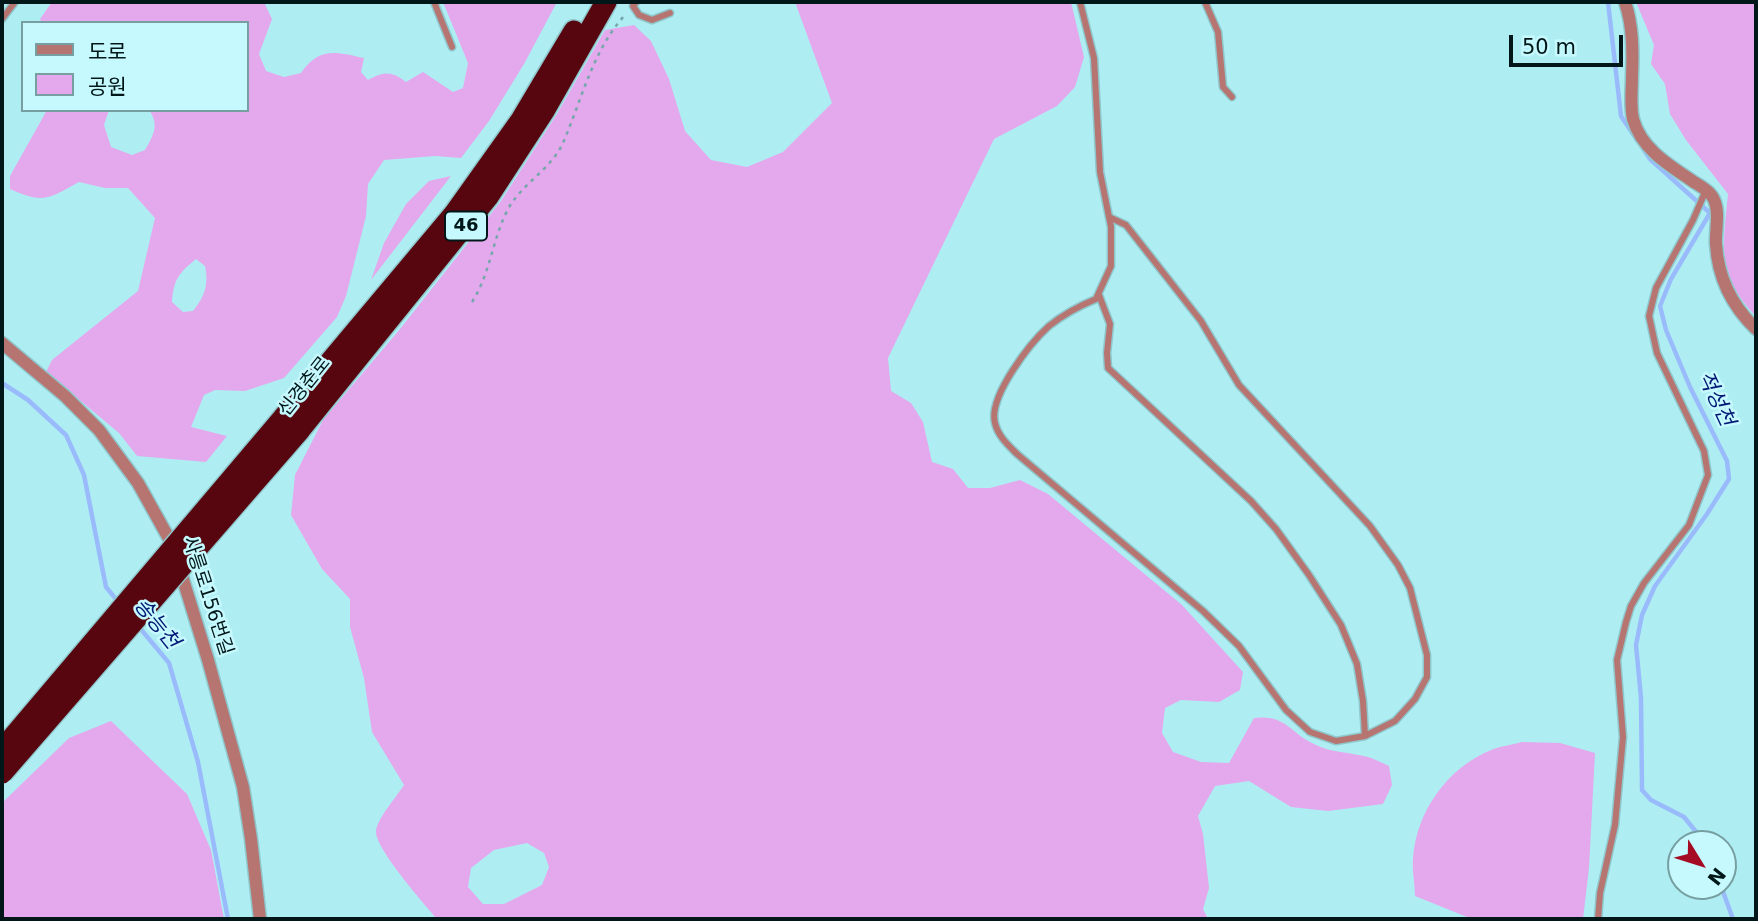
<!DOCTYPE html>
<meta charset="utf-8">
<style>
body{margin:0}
#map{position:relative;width:1758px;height:921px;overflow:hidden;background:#aeeef3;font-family:"DejaVu Sans","Noto Sans KR",sans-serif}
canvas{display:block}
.frame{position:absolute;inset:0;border:4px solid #001719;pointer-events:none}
.legend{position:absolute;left:21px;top:21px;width:228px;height:91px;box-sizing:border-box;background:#c6f9fd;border:2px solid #779fa2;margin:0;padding:9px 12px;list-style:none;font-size:21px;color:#001719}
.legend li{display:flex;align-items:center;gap:14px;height:35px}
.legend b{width:35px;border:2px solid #779fa2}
.north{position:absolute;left:1667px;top:830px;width:70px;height:70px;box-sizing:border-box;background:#c6f9fd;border:2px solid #779fa2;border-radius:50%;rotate:128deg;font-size:19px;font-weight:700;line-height:28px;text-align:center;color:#001719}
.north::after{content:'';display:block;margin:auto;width:24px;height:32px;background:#a50c23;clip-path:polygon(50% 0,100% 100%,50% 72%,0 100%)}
.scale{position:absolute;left:1509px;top:35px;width:114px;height:32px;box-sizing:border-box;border:4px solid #001719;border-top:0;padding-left:9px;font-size:21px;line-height:24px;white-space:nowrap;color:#001719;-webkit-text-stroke:5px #c6f9fd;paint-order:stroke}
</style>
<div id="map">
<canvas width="1758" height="921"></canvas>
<div class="frame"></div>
<ul class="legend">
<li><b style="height:9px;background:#b77572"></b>도로</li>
<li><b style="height:19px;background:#e4a8ec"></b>공원</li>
</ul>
<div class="north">N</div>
<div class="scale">50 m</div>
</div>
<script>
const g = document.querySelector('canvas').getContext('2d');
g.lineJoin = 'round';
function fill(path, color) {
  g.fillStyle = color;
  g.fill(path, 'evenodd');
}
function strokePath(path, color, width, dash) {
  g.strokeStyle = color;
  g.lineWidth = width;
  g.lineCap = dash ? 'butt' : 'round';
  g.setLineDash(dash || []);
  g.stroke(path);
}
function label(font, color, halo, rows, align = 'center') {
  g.font = font + ' "DejaVu Sans","Noto Sans KR",sans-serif';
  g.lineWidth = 5;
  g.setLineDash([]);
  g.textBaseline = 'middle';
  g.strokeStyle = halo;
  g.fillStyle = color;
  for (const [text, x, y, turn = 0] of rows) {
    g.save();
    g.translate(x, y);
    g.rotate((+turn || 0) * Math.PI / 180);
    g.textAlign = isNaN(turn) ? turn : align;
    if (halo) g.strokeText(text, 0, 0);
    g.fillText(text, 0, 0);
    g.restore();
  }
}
fill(new Path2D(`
 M52 2H264L272 19 259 54 266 71 284 77 301 73C319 46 337 52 364 58L361 72 368 80C384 71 392 71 406 82L423 72 453 92 463 88 468 63 443 2H557L524 64 489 121 461 158 435 156 384 160 368 184 366 216 346 296 337 317 284 378 245 391 215 390 204 395 191 427 227 436 206 462 137 456 119 433 46 372 52 360 138 291 155 218 128 188H105L79 182C48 199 44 204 10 189V176L47 110H109L104 125 111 147 132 155 145 150C153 136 160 125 149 110H247V23H42L40 19ZM196 259 205 266C209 284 205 296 193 311L183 312 172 302C174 279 178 274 196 259Z
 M795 2H1071L1084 57 1075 87 1057 106 994 139 888 358 891 391 911 403 923 422 932 462 953 469 968 488H990L1020 480 1048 494 1182 605 1243 672 1240 690 1219 702 1181 700 1165 708 1162 733 1173 752 1201 762 1229 763 1254 718C1286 714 1290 733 1314 744 1331 753 1350 752 1368 757 1375 759 1382 763 1389 766L1392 785 1383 804 1328 811 1291 807 1249 781 1215 786 1198 816 1203 834 1209 888 1203 909 1208 919H437C425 905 374 847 376 831 377 819 397 796 404 785L372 732 364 678 350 627V599L322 569 291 515 295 475 323 420 400 329 501 201 557 114 605 30 634 25 651 41 669 79 685 131 711 160 747 167 783 152 832 103ZM527 843 544 853 549 867 542 885 504 904H483L468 887 471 868 494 850Z
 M1636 2H1756V316C1716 275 1723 247 1728 194L1686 140 1670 114 1665 84 1651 64 1654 45Z
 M451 176 371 280 384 243 406 204 429 181Z
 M111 721 187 794 211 850 224 919H2V803L69 738Z
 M1522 742 1560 743 1595 753 1589 868 1583 919H1472L1415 896C1415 884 1412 871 1413 859 1416 812 1447 768 1491 750 1500 746 1512 745 1522 742Z`), '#e4a8ec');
strokePath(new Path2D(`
 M1608 2 1621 116 1635 137
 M1644 150 1650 159 1710 213 1671 279 1660 306 1666 330 1690 387 1727 461 1729 479 1707 514 1655 586 1642 615 1636 645 1641 698 1642 790 1651 800 1684 817 1706 844
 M2 383 28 400 66 435 84 475 106 587 120 604
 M139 627 169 663 198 762 228 919
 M1721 886 1733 919`), '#99bbfc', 4.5);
const lane = new Path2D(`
 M434 2 452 47
 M636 2 633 6 639 15 652 20 670 13
 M1080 2 1094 58 1100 172 1111 227V266L1096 299C1079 306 1064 314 1049 326 1030 343 988 397 995 423 998 436 1008 445 1017 454L1203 611 1239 646 1286 710 1310 732 1336 741 1365 736 1395 721 1415 699 1427 677V655L1410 588 1398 565 1370 526 1239 385 1201 321 1126 225 1109 217
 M1205 2 1218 32 1223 87 1232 97
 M2 19 15 2
 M1099 295 1110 324 1107 353 1108 368 1251 501 1276 529 1309 575 1341 625 1357 664 1363 701 1365 736
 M1598 919 1600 893 1615 825 1623 737 1617 660 1626 622 1631 606 1644 583 1689 525 1708 475 1704 451 1657 353 1649 316 1656 288 1693 220 1706 190`);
const street = new Path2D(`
 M1625 2C1633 26 1633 51 1632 76 1632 90 1630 105 1633 119 1641 148 1667 164 1691 180 1698 185 1707 189 1712 196 1721 209 1715 230 1716 244 1718 278 1732 306 1756 329
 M2 343 65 396 99 430 138 483 172 544 208 660 243 787 251 839 260 919`);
const highway = new Path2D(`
 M283 418 454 214 521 120 574 31
 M299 431 488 197 544 111 606 2`);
strokePath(lane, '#8fc7cc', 9);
strokePath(street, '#8fc7cc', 15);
strokePath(highway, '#8fc7cc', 24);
strokePath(new Path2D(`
 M472 302C490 274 492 242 506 213 519 185 550 171 563 143 582 99 593 49 626 14`), '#75a7ab', 2.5, [3.5, 5]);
strokePath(lane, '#b77572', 6);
strokePath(street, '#b77572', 12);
strokePath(highway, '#57060f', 21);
const highwayBridge = new Path2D(`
 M2 750 283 418
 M2 773 299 431`);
strokePath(highwayBridge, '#8fc7cc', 24, []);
strokePath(highwayBridge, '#57060f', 21);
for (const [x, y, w] of [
 [466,226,42]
]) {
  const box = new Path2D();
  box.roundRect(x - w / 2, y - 14.5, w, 29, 5);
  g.fillStyle = '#c6f9fd';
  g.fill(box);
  strokePath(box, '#001719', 2);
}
label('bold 18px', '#001719', null, [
 ["46",466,226]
]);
label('19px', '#001719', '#c6f9fd', [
 ["신경춘로",305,387,-51],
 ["사릉로156번길",207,596,72]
]);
label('italic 21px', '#001974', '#c6f9fd', [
 ["적성천",1715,399,65],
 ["송능천",156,624,51]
]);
</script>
